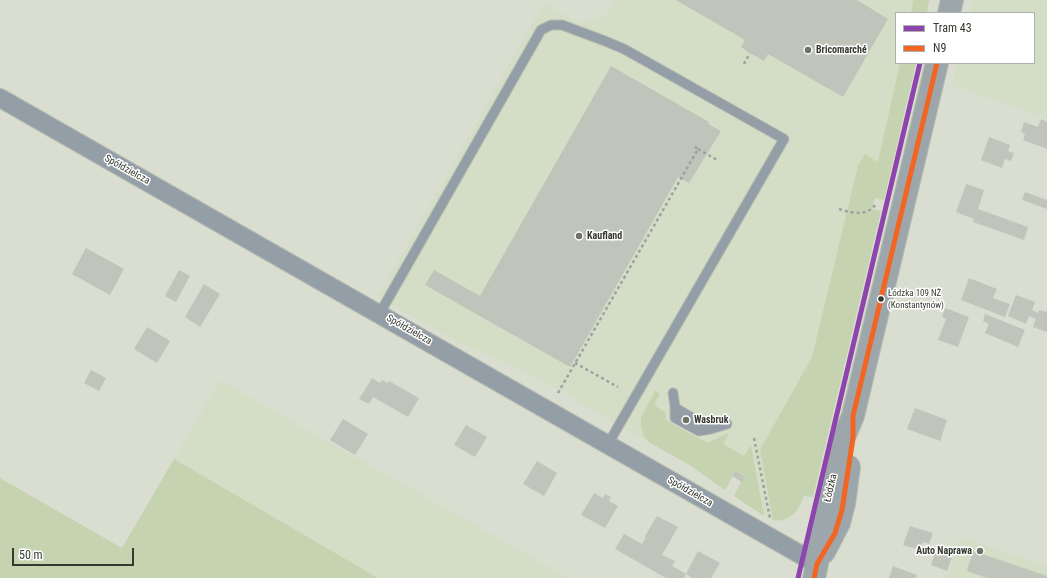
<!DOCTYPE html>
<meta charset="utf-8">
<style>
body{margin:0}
#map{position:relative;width:1047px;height:578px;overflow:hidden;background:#d9ded1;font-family:"Roboto Condensed",sans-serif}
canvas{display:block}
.legend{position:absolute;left:895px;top:12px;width:140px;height:52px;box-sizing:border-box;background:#fff;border:1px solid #aeb0ac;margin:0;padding:5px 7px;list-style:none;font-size:12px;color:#35392f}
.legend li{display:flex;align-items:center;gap:8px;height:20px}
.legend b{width:20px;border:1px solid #aeb0ac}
.scale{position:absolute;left:12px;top:548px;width:122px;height:18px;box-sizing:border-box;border:2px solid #35392f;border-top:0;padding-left:5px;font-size:12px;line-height:14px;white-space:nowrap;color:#35392f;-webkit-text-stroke:3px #fff;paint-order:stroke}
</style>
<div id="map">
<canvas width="1047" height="578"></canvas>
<ul class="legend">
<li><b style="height:5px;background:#8e44ad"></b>Tram 43</li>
<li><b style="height:5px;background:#f26522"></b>N9</li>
</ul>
<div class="scale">50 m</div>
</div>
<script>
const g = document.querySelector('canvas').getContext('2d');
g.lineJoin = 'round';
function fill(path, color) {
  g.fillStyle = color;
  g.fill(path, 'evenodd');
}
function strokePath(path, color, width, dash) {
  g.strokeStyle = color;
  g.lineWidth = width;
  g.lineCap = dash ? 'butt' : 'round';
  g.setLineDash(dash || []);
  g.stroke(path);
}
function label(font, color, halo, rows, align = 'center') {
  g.font = font + ' "Roboto Condensed",sans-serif';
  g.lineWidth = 3;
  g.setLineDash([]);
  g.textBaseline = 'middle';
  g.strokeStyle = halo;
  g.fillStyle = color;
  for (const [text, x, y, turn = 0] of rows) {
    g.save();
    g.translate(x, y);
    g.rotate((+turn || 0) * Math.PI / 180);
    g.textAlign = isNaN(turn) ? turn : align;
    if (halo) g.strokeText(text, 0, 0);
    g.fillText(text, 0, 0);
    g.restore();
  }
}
fill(new Path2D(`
 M614 0H913L911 13H896V63H900L806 496 803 497 797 510 791 517 784 520 775 521 764 516 734 496 744 477 736 471 725 490 691 466 531 374 457 342 378 297 544 3 578 23 605 16Z
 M973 0H1047V118L952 85 957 63H1034V13H970Z
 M220 380 568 578H378L174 459Z
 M960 537 1047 566V578H947Z`), '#d4ddc6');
fill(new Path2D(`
 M913 0H929L927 13H911Z
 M900 63H916L884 200 875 198 872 209 881 211 813 497 804 496C801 501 800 507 796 511 791 518 781 522 773 520L760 450 812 357 858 166 865 154 878 162Z
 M924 63H928L895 200 892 202Z
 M889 213 892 216 823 500 820 499Z
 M655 391 660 394 654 405 665 412 666 420 707 443 729 433 723 444 744 456 751 445 764 516 734 496 744 476 735 472 725 490 691 466 649 442 644 436 641 427V418Z
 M174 459 378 578H0V478L122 548Z`), '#c6d3b0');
fill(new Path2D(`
 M676 0H857L888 19 843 97 768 54 764 61 750 53 741 47 745 40Z
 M611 66 709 122 708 124 721 131 689 183 678 177 570 367 425 285 434 270 480 296Z
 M1041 119 1047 122V149L1023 140 1025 134 1021 132 1024 122 1038 127Z
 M989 137 1010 145 1008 151 1014 153 1011 161 1005 159 1002 168 981 160Z
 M966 184 984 190 978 209 1028 227 1024 240 973 222 974 219 956 212Z
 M1025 192 1047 200V209L1022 200Z
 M86 248 124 269 110 295 72 274Z
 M179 270 190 276 176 302 165 296Z
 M969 278 997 289 993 298 1010 304 1005 317 961 300Z
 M204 284 220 294 200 327 185 317Z
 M1016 295 1035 302 1032 310 1038 313 1039 310 1046 312 1047 309V332L1033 327 1036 319 1029 316 1026 324 1008 316Z
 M945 308 969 317 958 347 938 340 946 319 942 317Z
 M985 314 1025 330 1018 347 985 333 989 324 983 321Z
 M147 327 170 341 157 363 134 349Z
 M91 370 106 378 99 391 84 383Z
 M372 378 380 383 382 380 388 383 389 381 419 398 408 417 373 397 369 404 359 399Z
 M915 408 947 420 940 441 907 429Z
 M343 419 368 434 355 455 330 440Z
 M466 425 487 437 475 457 454 445Z
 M537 461 557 473 544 496 523 484Z
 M735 471 744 476 742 482 732 476Z
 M594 493 603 498 605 494 611 497 609 501 618 506 605 528 581 515Z
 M657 516 678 527 662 555 675 561 672 566 686 574 684 578H666L615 549 624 534 642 544 646 537 645 536Z
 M910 526 933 533 929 544 923 542 920 550 903 545Z
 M698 551 720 563 711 578H692L686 574Z
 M936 551 952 557 947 571 931 565Z
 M973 551 1047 576V578H987L967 571Z
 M893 566 917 575 916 578H889Z`), '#c0c4ba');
const lane = new Path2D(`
 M380 313 541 30 551 25H562L605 41 624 49 784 139 608 444
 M673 393 675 407 677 409 708 427 711 429 727 424
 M675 407V418L699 431 711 429`);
const street = new Path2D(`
 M0 98 817 564`);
const secondary = new Path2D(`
 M949 13 952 0
 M824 552 839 523 844 504 849 467
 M814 578 817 564 821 532 829 495 844 437 853 416 937 63`);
strokePath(lane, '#b7bcb1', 11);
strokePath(street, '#b7bcb1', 20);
strokePath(secondary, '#b7bcb1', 24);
strokePath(new Path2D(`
 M744 64 750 53
 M698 149 717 160
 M839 209C852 213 867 217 876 204
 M575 363 618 387
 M558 393 698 149 695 147
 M754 438 770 518`), '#9ca2a3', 2.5, [3, 3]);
strokePath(lane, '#949ea7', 9);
strokePath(street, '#949ea7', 18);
strokePath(secondary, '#9da7ab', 22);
strokePath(new Path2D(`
 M814 578 817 564 835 533 842 510 853 438V416L937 63`), '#f26522', 5);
strokePath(new Path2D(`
 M798 578 920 63`), '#8e44ad', 5);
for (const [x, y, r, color] of [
 [808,50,4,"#6e7368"],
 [579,236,4,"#6e7368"],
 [881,299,3.5,"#35392f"],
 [686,420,4,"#6e7368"],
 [980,551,4,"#6e7368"]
]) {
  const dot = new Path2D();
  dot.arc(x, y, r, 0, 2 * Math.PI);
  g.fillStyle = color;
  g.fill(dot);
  strokePath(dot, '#fff', 1.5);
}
label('9px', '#35392f', '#fff', [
 ["Łódzka 109 NŻ",888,294],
 ["(Konstantynów)",888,306]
], 'left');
label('bold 10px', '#35392f', '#fff', [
 ["Bricomarché",816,50],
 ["Kaufland",587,236],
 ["Wasbruk",694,420],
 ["Auto Naprawa",972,551,"right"]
], 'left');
label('10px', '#35392f', '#fff', [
 ["Spółdzielcza",127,170,29],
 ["Spółdzielcza",409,330,30],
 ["Łódzka",831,488,-77],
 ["Spółdzielcza",690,492,30]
]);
</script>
